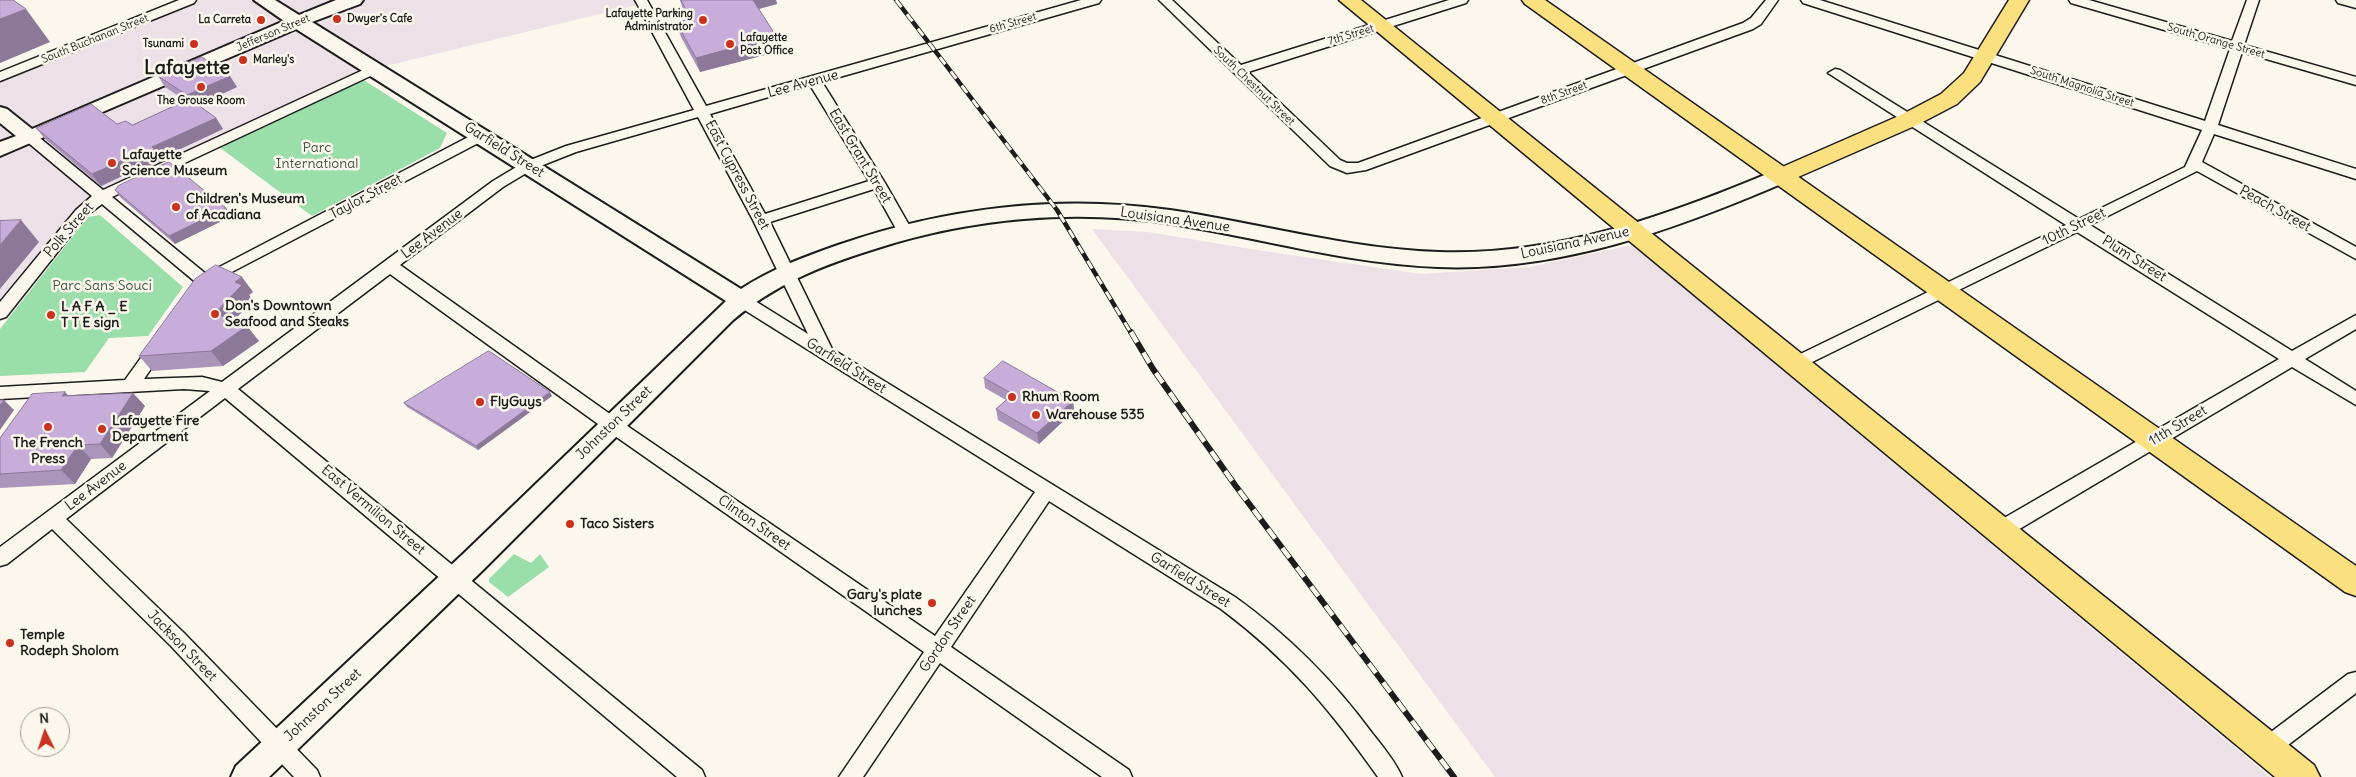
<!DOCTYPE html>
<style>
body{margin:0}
#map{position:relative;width:2356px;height:777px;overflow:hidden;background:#fbf7ec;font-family:Delius,sans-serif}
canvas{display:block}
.north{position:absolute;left:20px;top:707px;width:50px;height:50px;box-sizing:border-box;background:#fbf7ec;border:1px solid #a29f99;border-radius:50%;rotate:356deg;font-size:14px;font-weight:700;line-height:20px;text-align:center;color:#1c1c1c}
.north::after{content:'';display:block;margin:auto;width:18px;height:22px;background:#c8321e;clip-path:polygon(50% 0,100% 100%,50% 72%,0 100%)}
</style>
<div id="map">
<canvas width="2356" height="777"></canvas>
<div class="north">N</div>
</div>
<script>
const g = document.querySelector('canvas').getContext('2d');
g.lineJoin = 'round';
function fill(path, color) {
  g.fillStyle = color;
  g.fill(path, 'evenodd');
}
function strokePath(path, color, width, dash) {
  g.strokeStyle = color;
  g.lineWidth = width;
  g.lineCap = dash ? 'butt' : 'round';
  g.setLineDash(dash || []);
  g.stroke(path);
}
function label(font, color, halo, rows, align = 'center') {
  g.font = font + ' Delius,sans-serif';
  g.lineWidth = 5;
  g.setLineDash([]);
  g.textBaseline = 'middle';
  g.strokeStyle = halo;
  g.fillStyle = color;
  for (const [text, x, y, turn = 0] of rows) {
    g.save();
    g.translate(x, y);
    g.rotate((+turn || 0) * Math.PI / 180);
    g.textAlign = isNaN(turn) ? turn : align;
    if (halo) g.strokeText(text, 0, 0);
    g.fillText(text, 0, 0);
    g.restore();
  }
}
fill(new Path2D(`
 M200 0H639L641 4 357 73 89 199 0 308V81Z
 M1092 229 1148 232 1257 250 1421 274 1530 267 1632 245 2270 777H1495Z`), '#ece1e7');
fill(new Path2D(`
 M362 79 447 133 440 148 312 216 219 147Z
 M100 215 183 287 148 336 109 338 85 372 0 376V329L88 217Z
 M514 554 531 563 540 554 549 567 508 597 489 582V579Z`), '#9adeaa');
const street = new Path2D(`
 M179 0H196L194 3 0 81V72Z
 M635 0H647L706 106 1081 0H1101L1099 3 822 82 885 183 913 232 910 236H900L874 189 770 222 832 349 1235 597C1289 636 1333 680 1372 733 1383 747 1395 761 1402 777H1378C1329 708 1289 660 1221 609L1049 501 951 647 1129 770 1132 777H1102L940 663 863 777H839L924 652 605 429 390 274 238 389 702 770 705 777H677L225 398 66 519 184 633 317 770 320 777H294L170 645 52 529 7 564 0 566V547L210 391 184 389 0 399V387L125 380 153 341 159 339 165 341 167 345 144 379 202 377 222 382 493 181 523 163 566 146 694 110ZM810 85 869 181 765 214 710 114ZM698 117 753 220 808 334 747 296H735L733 300 735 304 1035 492 935 636 617 419 400 265 503 187 533 169 576 152Z
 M1159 0H1172L1241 65 1449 0H1468L1466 3 1248 72 1340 160 1347 163H1358L1743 23 1751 18 1766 0H1778L1761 24 1753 29 1366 170 1347 173 1330 166Z
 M1801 0H1820L2205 121 2230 49 2071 3 2069 0H2089L2232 41 2247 0H2259L2244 45 2356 77V85L2242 52 2218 125 2356 169V179L2214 134 2202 162 2356 247V259L2197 171 2090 225 2292 351 2356 315V329L2305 359 2356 391V405L2292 367 2006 537 1999 539 1992 537 1989 531 1992 525 2279 359 2077 232 1800 368 1794 370 1788 368 1785 364 1788 360 2066 225 1828 73 1835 69 1840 70 2079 219 2185 167 2202 130 1803 3Z
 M2336 0H2356V8L2338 3Z
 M374 65 381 69 379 72 112 197 206 274 476 133H486L488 136 486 139 205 286 199 285 102 204 86 216 6 317 0 319V302L76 210 92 196 25 140 23 137 25 134H35L103 190Z
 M2356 672V693L2275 755 2267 758 2259 755 2256 748 2259 741 2348 674Z`);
const secondary = new Path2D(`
 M254 0H275L299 15 336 0H363L360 4 312 22 741 289C771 269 804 257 838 245 944 208 1058 194 1170 210 1259 223 1347 249 1439 252 1555 256 1667 216 1774 171L1781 169 1788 171 1792 176 1788 181C1679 228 1560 272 1438 267 1348 264 1261 238 1172 224 1074 209 973 218 878 248 823 265 776 283 732 321L483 570 269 777H231L236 766 463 554 726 301 296 29 0 156V142L16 136 0 123V107L7 109 32 129 284 21Z`);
const primary = new Path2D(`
 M2009 0H2029L1980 82 1957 104 1917 125 1789 181 1781 183 1773 181 1769 176 1773 171 1901 115 1941 94 1964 73Z`);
const highway = new Path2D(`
 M1339 0H1361L2314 765 2320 777H2275Z
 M1522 0H1545L2356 566V596L2345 592 1525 4Z`);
strokePath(street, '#1c1c1c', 3);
strokePath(secondary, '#1c1c1c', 4);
strokePath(primary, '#1c1c1c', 3);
strokePath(highway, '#1c1c1c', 3);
fill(street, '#fbf7ec');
fill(secondary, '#fbf7ec');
fill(primary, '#fbe080');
fill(highway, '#fbe080');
const railFar1 = new Path2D(`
 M896 0 1057 210 1131 333`);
const rail = new Path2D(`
 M1131 332 1153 369 1235 485 1454 777`);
strokePath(railFar1, '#1c1c1c', 4.5);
strokePath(rail, '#1c1c1c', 6);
strokePath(railFar1, '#fbf7ec', 3, [9]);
strokePath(rail, '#fbf7ec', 4.5, [12]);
fill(new Path2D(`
 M680 0H776L777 4 759 9 776 36 780 51 700 72 681 37 676 22 688 19 684 13Z
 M158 76 237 87 198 105 216 118 223 129 161 158 163 160 138 172 137 169 101 186 45 139 36 128 117 124 132 125 186 101 165 87Z
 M115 190 232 216 175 244 121 198Z
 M253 292 249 295 253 301 234 320 259 341 223 366 152 371 139 356Z
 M984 378 1073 401 1074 411 1039 444 998 420 996 409 1006 400 985 388Z
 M65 392 68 396 145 406 112 458 91 459 75 484 0 488V438Z
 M552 396 478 450 407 407 404 403Z`), '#ac95bb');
fill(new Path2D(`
 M751 0H776L777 4 754 10Z
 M26 9 50 42 0 63V19Z
 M776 36 780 51 700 72 696 58Z
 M230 76 237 87 194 107 187 95Z
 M216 118 223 129 161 158 163 160 138 172 137 169 101 186 92 174Z
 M226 208 232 216 175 244 169 236Z
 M21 220 39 242 0 289V245Z
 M242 277 253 292 249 295 253 301 226 328 215 313 235 282Z
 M247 326 259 341 223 366 211 351Z
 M65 392 78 406 62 396Z
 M550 392 552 396 478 450 476 446Z
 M133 393 145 406 112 458 100 444Z
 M4 400 14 410 0 430V405Z
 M1073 401 1074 411 1039 444 1037 433Z
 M78 445 91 459 75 484 61 470Z`), '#8c7999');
const building = new Path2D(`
 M0 0H13L26 9 0 19Z
 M681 0H753L776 36 696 58 676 22 691 19Z
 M202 57 230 76 187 95 158 76Z
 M190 99 216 118 152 147 155 149 130 160 132 156 92 174 36 128 91 104 117 124 126 121 132 125Z
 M169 162 226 208 169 236 115 190 118 186Z
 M21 220 0 245V221Z
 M216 265 242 277 235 282 242 285 215 313 247 326 211 351 139 356 195 279Z
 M489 351 550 392 476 446 404 403Z
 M1003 361 1073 401 1037 433 996 409 1013 394 984 378Z
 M65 392 62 396 133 393 100 444 78 445 61 470 0 474V438L32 394Z
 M0 400H4L0 405Z`);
fill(building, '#c8adda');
strokePath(building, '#8c7999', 1);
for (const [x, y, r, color] of [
 [337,19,5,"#c8321e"],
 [261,20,5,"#c8321e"],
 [703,20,5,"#c8321e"],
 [194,44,5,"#c8321e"],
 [730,44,5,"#c8321e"],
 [243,60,5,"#c8321e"],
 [201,87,5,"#c8321e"],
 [112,163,5,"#c8321e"],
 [176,207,5,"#c8321e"],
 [215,314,5,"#c8321e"],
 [51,315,5,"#c8321e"],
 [1012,397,5,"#c8321e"],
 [480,402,5,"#c8321e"],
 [1036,415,5,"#c8321e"],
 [48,427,5,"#c8321e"],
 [102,429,5,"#c8321e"],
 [570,524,5,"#c8321e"],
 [932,603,5,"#c8321e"],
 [10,643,5,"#c8321e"]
]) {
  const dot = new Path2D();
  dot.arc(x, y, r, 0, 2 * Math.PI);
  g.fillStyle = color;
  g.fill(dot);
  strokePath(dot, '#fbf7ec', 2);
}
label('bold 11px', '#1c1c1c', '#fbf7ec', [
 ["Lafayette Parking",693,14],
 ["Administrator",693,27],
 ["Dwyer's Cafe",347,19,"left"],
 ["La Carreta",251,20],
 ["Lafayette",740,38,"left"],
 ["Post Office",740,51,"left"],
 ["Tsunami",184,44],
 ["Marley's",253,60,"left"],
 ["The Grouse Room",201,101,"center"]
], 'right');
label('11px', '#1c1c1c', '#fbf7ec', [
 ["6th Street",1013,23,-16],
 ["Jefferson Street",273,33,-23],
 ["7th Street",1351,35,-17],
 ["South Buchanan Street",95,39,-22],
 ["South Orange Street",2216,41,16],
 ["South Chestnut Street",1254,86,44],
 ["South Magnolia Street",2082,87,18],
 ["8th Street",1564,93,-20]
]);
label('14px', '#1c1c1c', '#fbf7ec', [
 ["Lee Avenue",803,84,-15],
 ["Garfield Street",504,150,32],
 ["East Grant Street",860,156,59],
 ["East Cypress Street",737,175,62],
 ["Taylor Street",366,197,-28],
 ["Peach Street",2275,209,29],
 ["Louisiana Avenue",1175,220,8],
 ["10th Street",2074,227,-26],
 ["Polk Street",69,230,-49],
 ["Lee Avenue",432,234,-37],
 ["Louisiana Avenue",1575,243,-12],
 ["Plum Street",2134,259,32],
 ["Garfield Street",846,366,32],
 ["Johnston Street",614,423,-44],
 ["11th Street",2178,426,-31],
 ["Lee Avenue",96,486,-37],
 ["East Vermilion Street",373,510,40],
 ["Clinton Street",754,523,35],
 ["Garfield Street",1190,580,32],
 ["Gordon Street",948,634,-56],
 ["Jackson Street",182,646,46],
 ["Johnston Street",323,705,-43]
]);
label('14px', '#425647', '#fbf7ec', [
 ["Parc",317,148],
 ["International",317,164],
 ["Parc Sans Souci",102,286]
]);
label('bold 14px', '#1c1c1c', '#fbf7ec', [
 ["Lafayette",122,155],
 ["Science Museum",122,171],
 ["Children's Museum",186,199],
 ["of Acadiana",186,215],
 ["Don's Downtown",225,306],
 ["Seafood and Steaks",225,322],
 ["L A F A _ E",61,307],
 ["T T E sign",61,323],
 ["Rhum Room",1022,397],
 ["FlyGuys",490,402],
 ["Warehouse 535",1046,415],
 ["Lafayette Fire",112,421],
 ["Department",112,437],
 ["The French",48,443,"center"],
 ["Press",48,459,"center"],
 ["Taco Sisters",580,524],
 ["Gary's plate",922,595,"right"],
 ["lunches",922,611,"right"],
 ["Temple",20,635],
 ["Rodeph Sholom",20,651]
], 'left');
label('bold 20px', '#1c1c1c', '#fbf7ec', [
 ["Lafayette",187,68]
]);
</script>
